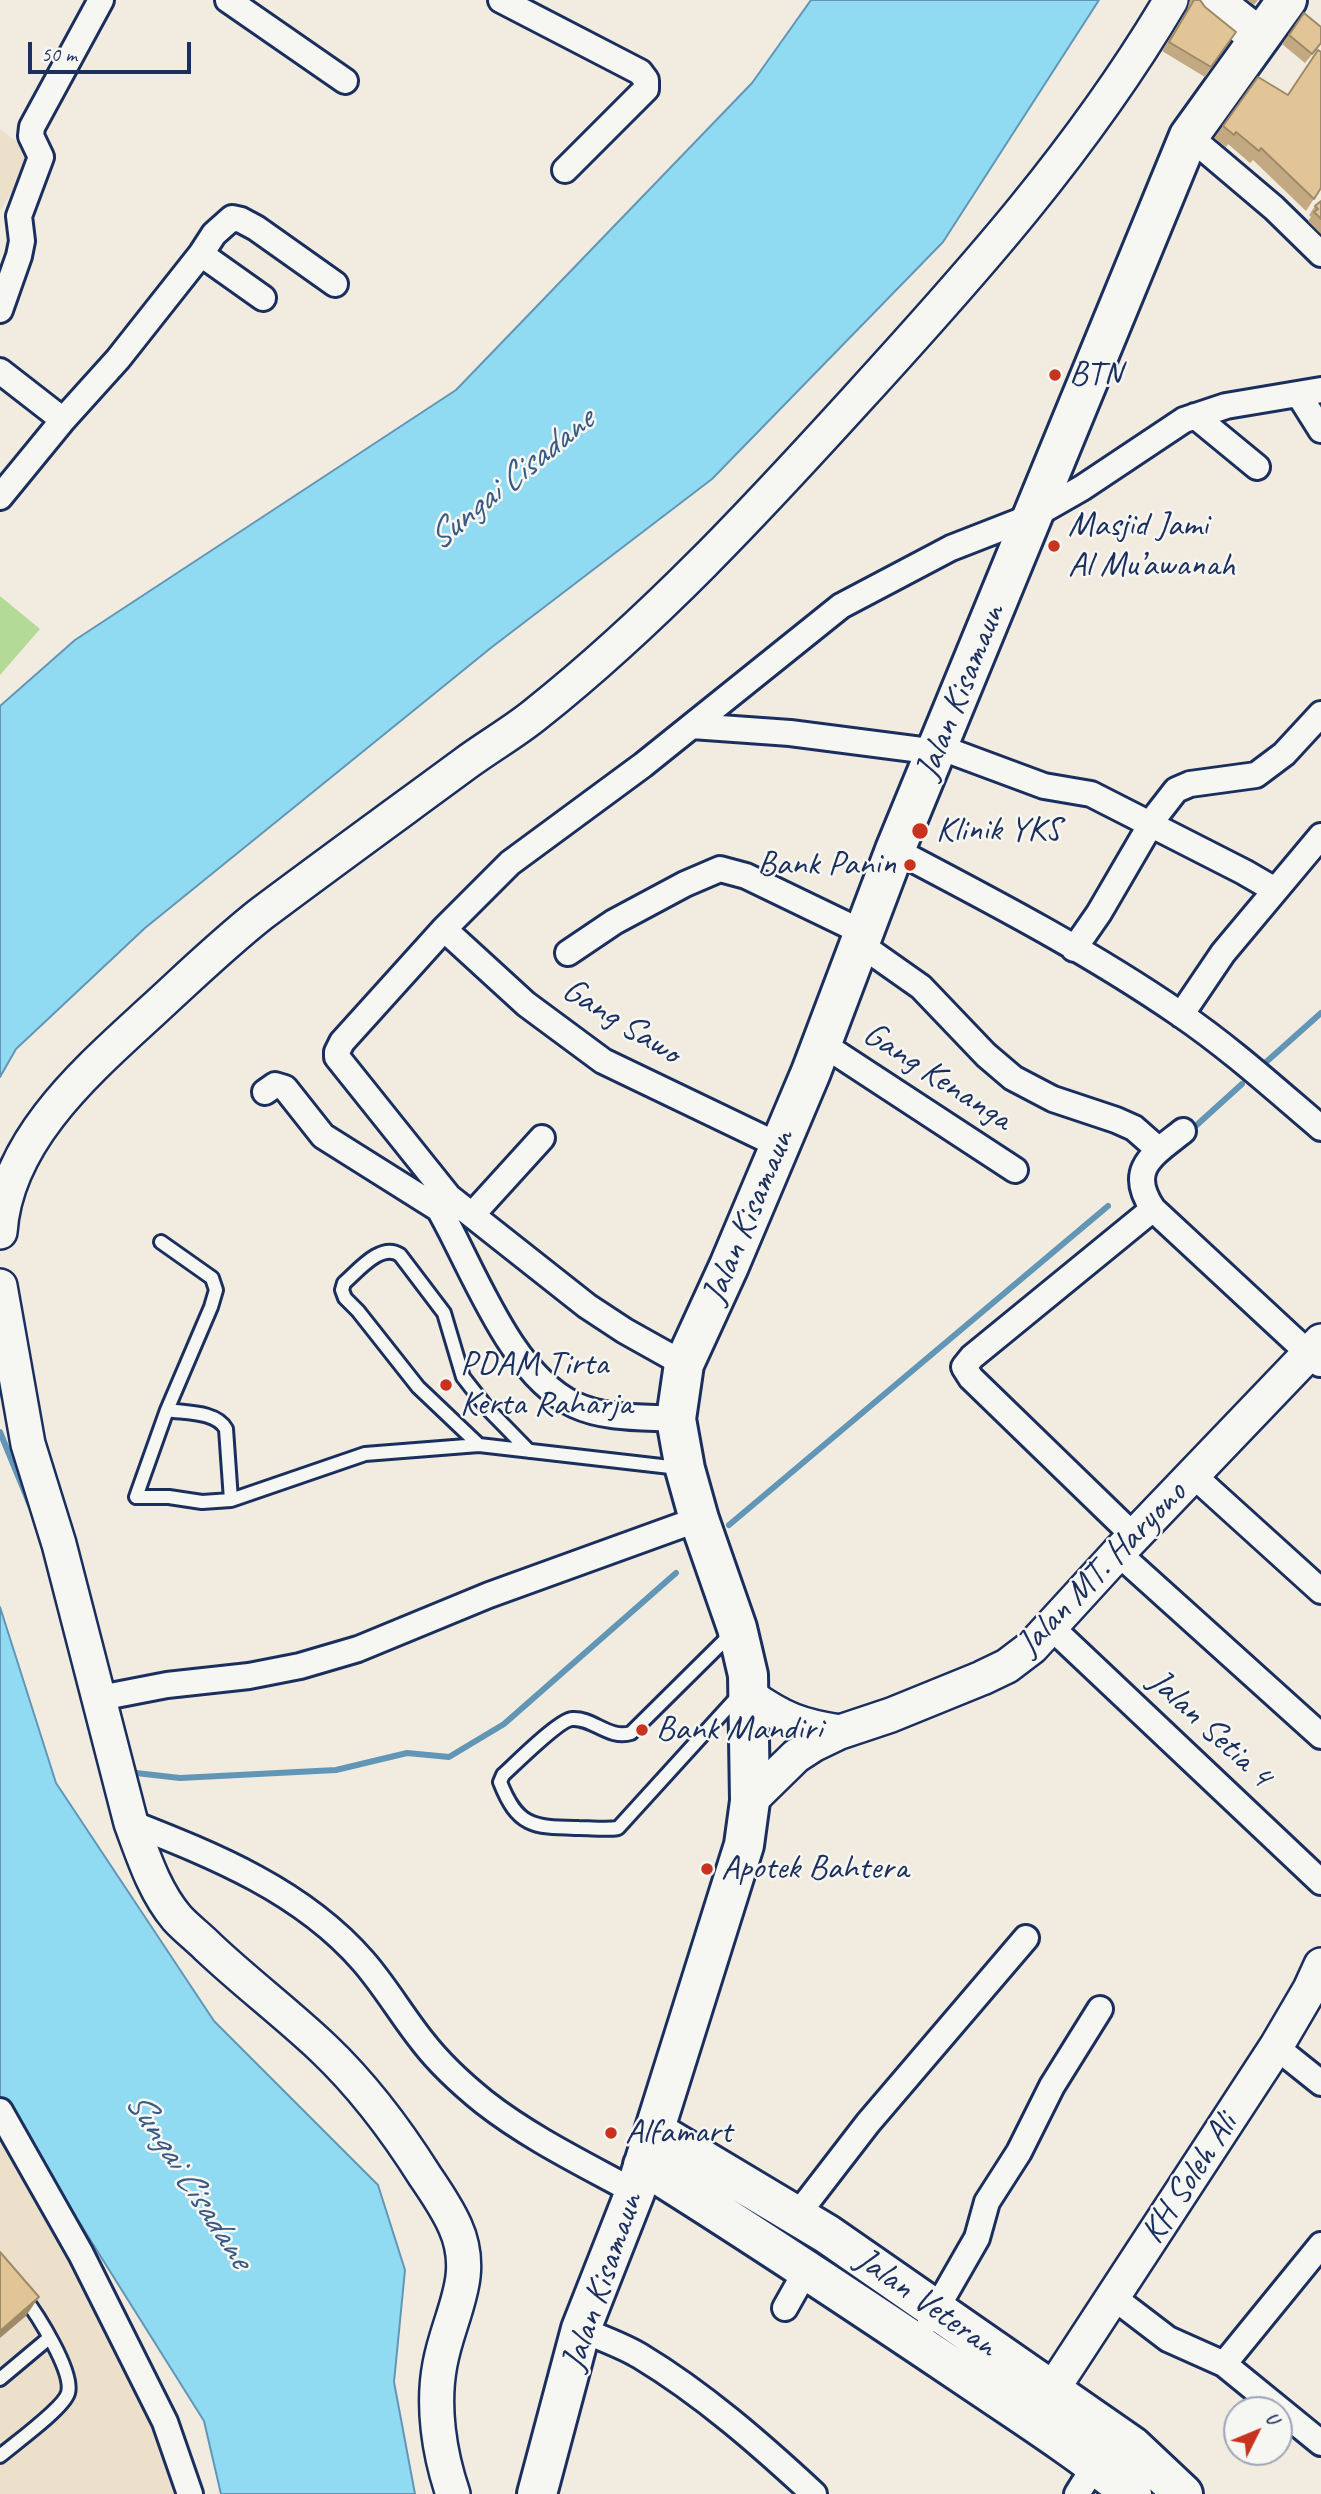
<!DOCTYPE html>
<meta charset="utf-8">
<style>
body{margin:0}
#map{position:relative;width:1321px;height:2494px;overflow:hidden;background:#f2ece0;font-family:Caveat,sans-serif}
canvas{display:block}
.north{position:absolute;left:1223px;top:2396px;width:70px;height:70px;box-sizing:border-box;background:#f6f6f2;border:2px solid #9ea6b7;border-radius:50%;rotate:47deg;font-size:19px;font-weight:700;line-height:28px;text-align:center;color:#1b2f5e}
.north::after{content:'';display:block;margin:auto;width:24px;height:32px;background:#c8321e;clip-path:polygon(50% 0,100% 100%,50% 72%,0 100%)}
.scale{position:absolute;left:28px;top:42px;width:163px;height:32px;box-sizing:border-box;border:4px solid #1b2f5e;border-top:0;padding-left:9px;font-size:21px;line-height:24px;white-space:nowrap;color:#1b2f5e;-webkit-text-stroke:5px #f6f6f2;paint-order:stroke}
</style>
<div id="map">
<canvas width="1321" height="2494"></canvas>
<div class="north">U</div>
<div class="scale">50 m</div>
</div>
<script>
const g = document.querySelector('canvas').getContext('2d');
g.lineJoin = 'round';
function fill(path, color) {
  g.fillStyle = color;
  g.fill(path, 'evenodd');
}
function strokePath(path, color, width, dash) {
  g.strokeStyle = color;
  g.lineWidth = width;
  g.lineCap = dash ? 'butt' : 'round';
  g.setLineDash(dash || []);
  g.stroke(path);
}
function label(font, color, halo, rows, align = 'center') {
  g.font = font + ' Caveat,sans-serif';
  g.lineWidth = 5;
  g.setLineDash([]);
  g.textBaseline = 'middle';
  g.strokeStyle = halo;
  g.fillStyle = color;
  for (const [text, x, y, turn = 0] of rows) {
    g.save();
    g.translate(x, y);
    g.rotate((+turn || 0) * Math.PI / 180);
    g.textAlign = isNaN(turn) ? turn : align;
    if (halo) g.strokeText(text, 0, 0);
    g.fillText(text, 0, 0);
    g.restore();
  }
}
fill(new Path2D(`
 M0 129 35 155 0 211Z
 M0 2124 164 2399 205 2494H0Z`), '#ede0ca');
fill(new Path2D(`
 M0 596 40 629 0 675Z`), '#b3da96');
const water = new Path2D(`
 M811 0H1099L943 242 712 479 492 647 145 928 16 1049 0 1077V706L75 640 456 390 752 83Z
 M0 1607 56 1783 214 2021 378 2185 405 2270 394 2382 415 2494H221L204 2421 0 2096Z`);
fill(water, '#91dbf2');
strokePath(water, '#6296b7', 2);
strokePath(new Path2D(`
 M1265 1063 1321 1013
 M1189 1132 1242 1084
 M0 1432 30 1505
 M729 1525 1108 1206
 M136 1773 180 1778 336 1770 407 1753 449 1757 504 1724 676 1573`), '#6296b7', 6);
const lane = new Path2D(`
 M161 1242 212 1278 216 1290 211 1307 167 1410 136 1497H169L202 1502 231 1500 365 1454 479 1445 679 1468
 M167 1410C185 1413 216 1411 226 1429L231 1500
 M479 1445 418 1387 358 1311 345 1298 342 1290 344 1283C358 1271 381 1242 400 1255L444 1313 463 1377 488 1409 529 1451
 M732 1633 631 1733C609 1740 592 1717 572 1719 559 1720 515 1764 503 1775L500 1782C518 1828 534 1827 579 1828 592 1828 606 1830 618 1828L739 1695
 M0 2379 49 2338
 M0 2456C14 2444 64 2408 68 2393 74 2372 37 2314 23 2296`);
const street = new Path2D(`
 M228 0 345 81
 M501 0 640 72 646 80V89L565 170
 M1189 136 1274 208 1321 254
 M201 254 263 298
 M0 310 19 256 22 241 19 216 41 157 31 136 32 127 101 0
 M0 371 63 420
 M1299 395 1321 430
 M1195 416 1257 467
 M0 497 63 420 118 359 201 254 214 234 232 218 241 220 256 228 335 284
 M692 726 790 733 937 752
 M939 747 1044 786 1091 794 1244 872 1275 890
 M895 850C992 901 1090 952 1180 1014 1230 1048 1275 1089 1321 1128
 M444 929 526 1004 603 1061 780 1146
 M860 944 921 987 986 1055 1013 1078 1053 1099 1116 1120 1134 1128 1159 1150
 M1074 949 1099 913 1155 817 1176 790 1190 784 1256 775 1284 754 1321 714
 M568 953 614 922 685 884 720 869 746 876 862 932
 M1181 1015 1223 953 1321 836
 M821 1043 1015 1170
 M265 1092 275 1085 285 1088 323 1136 439 1209
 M1183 1131C1153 1155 1126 1169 1153 1209L1320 1364
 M449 1197 439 1209C473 1268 510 1375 575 1405 605 1419 643 1417 676 1419
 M472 1215 542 1138
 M684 1364 625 1331 587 1306 449 1197 337 1057V1052L342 1042 444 929 510 863 643 765 841 606 951 548 1033 516 1082 488 1184 420 1226 406 1321 390
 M1193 1475 1321 1591
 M1134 1536 971 1378 964 1367 972 1357 1153 1209
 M1118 1553 1321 1736
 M1051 1627 1321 1882
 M100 1698 167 1685 249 1676 300 1666 358 1649 489 1595 699 1519
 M131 1823C215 1856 302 1891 363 1961 385 1986 402 2016 423 2042 440 2064 463 2085 484 2102 530 2138 584 2164 635 2192
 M1276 2047 1321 2083
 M0 2111 81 2254 165 2422 190 2494
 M797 2215 868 2123 1026 1938
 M1113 2297 1168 2339 1224 2364 1321 2443
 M785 2308 807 2269
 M930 2320 977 2238 987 2202 1019 2152 1052 2086 1100 2009
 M581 2329C600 2338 622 2345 640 2356 703 2394 760 2444 814 2494
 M1224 2364 1321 2245
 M1077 2494 1095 2465`);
const secondary = new Path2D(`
 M0 1232C6 1139 89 1069 153 1010 189 977 223 944 261 914 329 863 398 813 466 763 489 746 514 732 536 714 653 621 756 510 857 399 973 272 1083 149 1171 0
 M0 1286 28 1444 59 1544 131 1823C143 1855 154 1891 177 1918 186 1928 198 1937 208 1947 245 1982 286 2013 323 2048 363 2086 396 2130 425 2176 436 2192 447 2208 455 2226 478 2277 449 2314 440 2364 432 2406 439 2453 453 2494
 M750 1696C783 1719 800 1726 840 1732
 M750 1801 796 1756 813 1745 840 1732 891 1715 982 1678 1007 1666 1032 1647 1118 1553 1321 1341
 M1052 2390 1276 2047 1310 1989 1321 1965`);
const primary = new Path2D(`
 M1212 0 1259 37
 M655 2131 827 2234 1132 2446 1183 2494
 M643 2165C750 2232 854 2301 958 2371 1017 2411 1077 2449 1132 2494
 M537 2494 581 2329 635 2192 744 1845 750 1801 748 1675 737 1628 699 1519 685 1469 676 1419 684 1364 729 1266 811 1072 895 850 1189 136 1287 0`);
strokePath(lane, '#1b2f5e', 18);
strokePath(street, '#1b2f5e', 30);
strokePath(secondary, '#1b2f5e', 38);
strokePath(primary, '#1b2f5e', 44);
strokePath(lane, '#f6f6f2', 12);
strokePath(street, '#f6f6f2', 24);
strokePath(secondary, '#f6f6f2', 33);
strokePath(primary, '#f6f6f2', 38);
fill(new Path2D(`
 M1190 0H1200L1205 7 1236 32 1205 77 1162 51 1187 10Z
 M1247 0H1258L1254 5Z
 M1304 13 1321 27V44L1305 63 1282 44Z
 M1258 77 1321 188 1306 211 1253 160 1250 163 1228 144 1226 147 1214 138Z
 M1321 201V234L1308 221 1311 217 1309 215 1315 206Z`), '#c2a981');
fill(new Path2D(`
 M39 2297 26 2316 0 2338V2331Z`), '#9e8a69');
const building = new Path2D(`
 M1194 0H1200L1205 7 1236 32 1211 67 1169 42Z
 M1304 13 1321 27V43L1312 54 1289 35Z
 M1318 50 1321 52V188L1314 199 1261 148 1259 151 1236 132 1234 135 1223 126 1258 77 1288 95Z
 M1321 201V219L1314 212 1318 209 1315 206Z
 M0 2252 39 2297 0 2331Z`);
fill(building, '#e1c596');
strokePath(building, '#9e8a69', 2);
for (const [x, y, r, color] of [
 [1055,375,7,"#c8321e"],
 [1054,546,7,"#c8321e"],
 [920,831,9,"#c8321e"],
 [910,865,7,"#c8321e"],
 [446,1385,7,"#c8321e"],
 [642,1730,7,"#c8321e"],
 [707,1869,7,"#c8321e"],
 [611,2133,7,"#c8321e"]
]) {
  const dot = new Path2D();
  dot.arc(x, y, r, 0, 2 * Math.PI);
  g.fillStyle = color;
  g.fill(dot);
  strokePath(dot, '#f6f6f2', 2.5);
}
label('35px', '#1b2f5e', '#f6f6f2', [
 ["BTN",1069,375],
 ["Masjid Jami",1068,526],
 ["Al Mu’awanah",1068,566],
 ["Klinik YKS",936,831],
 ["Bank Panin",896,865,"right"],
 ["PDAM Tirta",460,1365],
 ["Kerta Raharja",460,1405],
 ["Bank Mandiri",656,1730],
 ["Apotek Bahtera",721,1869],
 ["Alfamart",625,2133]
], 'left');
label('35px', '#1b2f5e', '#f6f6f2', [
 ["Jalan Kisamaun",961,692,-68],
 ["Gang Sawo",621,1022,32],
 ["Gang Kenanga",937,1077,33],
 ["Jalan Kisamaun",749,1217,-67],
 ["Jalan MT. Haryono",1102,1569,-46],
 ["Jalan Setia 4",1210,1729,43],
 ["KH Soleh Ali",1190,2179,-57],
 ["Jalan Kisamaun",603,2282,-71],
 ["Jalan Veteran",926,2303,35]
]);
label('italic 37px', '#385a83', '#f6f6f2', [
 ["Sungai Cisadane",511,480,-39],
 ["Sungai Cisadane",188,2180,57]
]);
</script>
